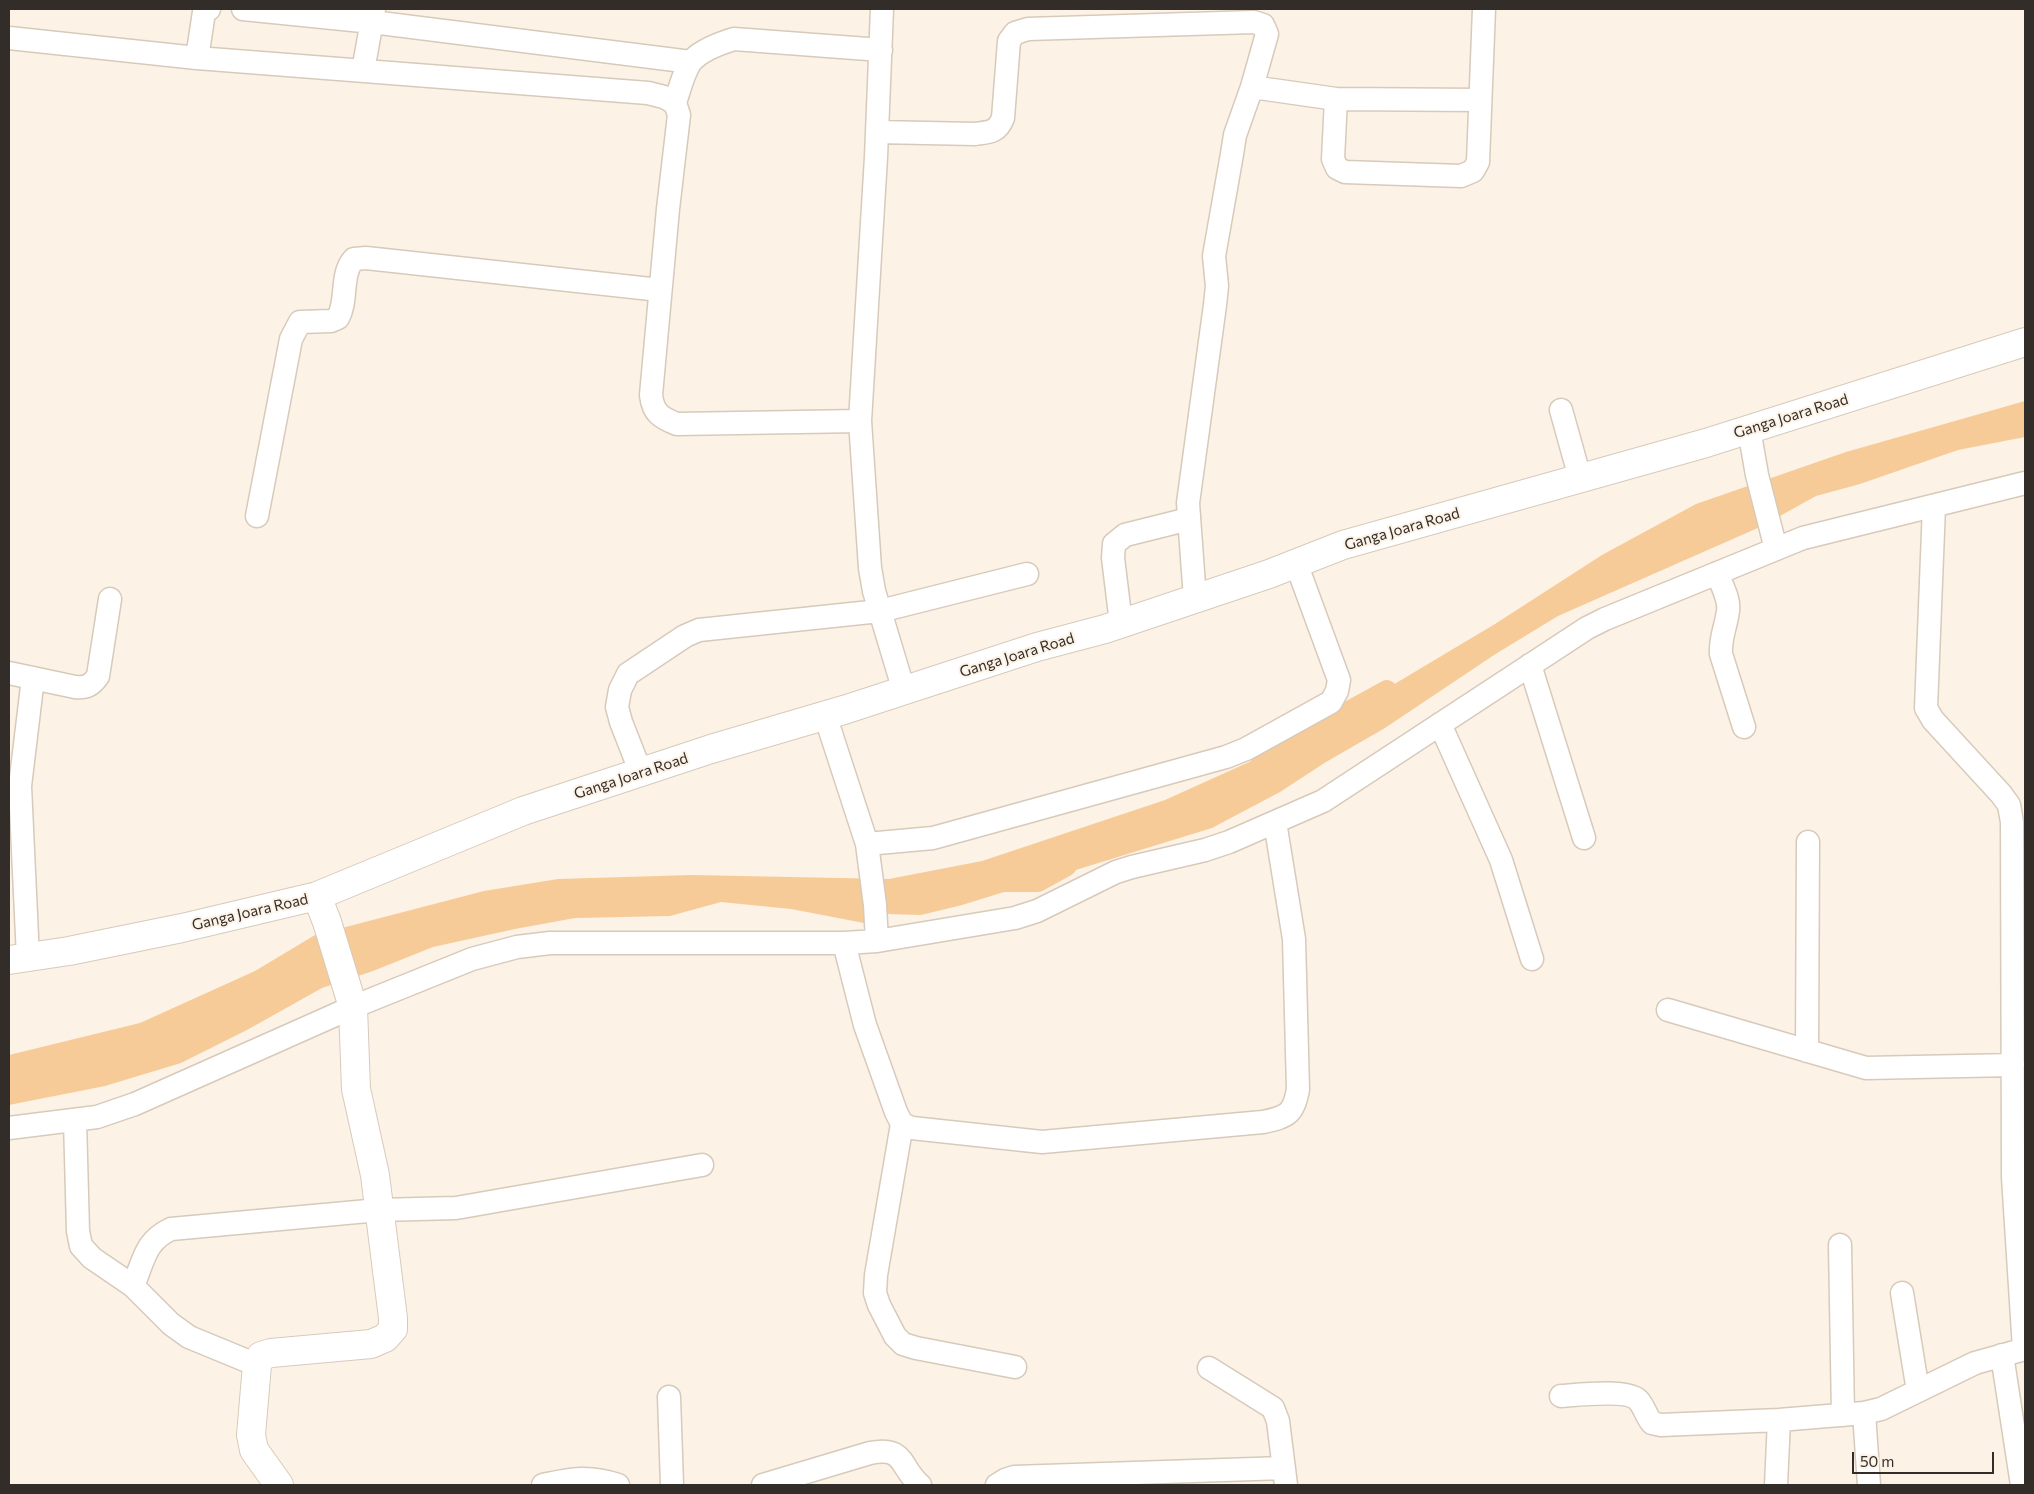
<!DOCTYPE html>
<style>
body{margin:0}
#map{position:relative;width:2034px;height:1494px;overflow:hidden;background:#fdf2e6;font-family:Commissioner,sans-serif}
canvas{display:block}
.frame{position:absolute;inset:0;border:10px solid #322d28;pointer-events:none}
.scale{position:absolute;left:1852px;top:1452px;width:142px;height:22px;box-sizing:border-box;border:2px solid #322d28;border-top:0;padding-left:6px;font-size:15px;line-height:18px;white-space:nowrap;color:#322d28;-webkit-text-stroke:4px #fdf2e6;paint-order:stroke}
</style>
<div id="map">
<canvas width="2034" height="1494"></canvas>
<div class="frame"></div>
<div class="scale">50 m</div>
</div>
<script>
const g = document.querySelector('canvas').getContext('2d');
g.lineJoin = 'round';
function fill(path, color) {
  g.fillStyle = color;
  g.fill(path, 'evenodd');
}
function strokePath(path, color, width, dash) {
  g.strokeStyle = color;
  g.lineWidth = width;
  g.lineCap = dash ? 'butt' : 'round';
  g.setLineDash(dash || []);
  g.stroke(path);
}
function label(font, color, halo, rows, align = 'center') {
  g.font = font + ' Commissioner,sans-serif';
  g.lineWidth = 4;
  g.setLineDash([]);
  g.textBaseline = 'middle';
  g.strokeStyle = halo;
  g.fillStyle = color;
  for (const [text, x, y, turn = 0] of rows) {
    g.save();
    g.translate(x, y);
    g.rotate((+turn || 0) * Math.PI / 180);
    g.textAlign = isNaN(turn) ? turn : align;
    if (halo) g.strokeText(text, 0, 0);
    g.fillText(text, 0, 0);
    g.restore();
  }
}
fill(new Path2D(`
 M2025 401V437L1958 450 1860 484 1816 496 1760 527 1558 616 1494 655 1385 728 1326 762 1280 792 1212 828 962 905 921 915 887 914 864 923 791 909 721 902 670 916 575 918 515 929 433 947 373 971 322 988 247 1030 181 1063 105 1086 9 1105V1055L140 1023 255 971 315 935 484 891 558 879 692 875 889 879 982 861 1165 800 1309 735 1495 624 1602 555 1696 504 1846 452Z`), '#f6cb98');
strokePath(new Path2D(`
 M1261 759 1387 690
 M1005 882H1038L1067 866`), '#f6cb98', 20);
const street = new Path2D(`
 M243 9 372 22 691 62
 M882 9 876 157 860 421 870 568 874 591 904 691
 M9 38 197 58 648 93 664 97 675 103 679 115 668 209 651 395C653 413 661 418 677 424L860 421
 M197 58 204 12 209 9
 M363 71 374 9
 M1252 87 1336 99 1480 100
 M1336 99 1333 159 1337 168 1345 172 1461 176 1473 171 1478 162 1484 9
 M675 103C679 91 683 74 690 63 699 51 721 43 734 39L881 50
 M877 132 975 134C989 132 997 133 1003 118L1009 41 1015 33 1028 29 1254 22 1263 25 1267 34 1252 87 1235 135 1232 154 1214 256 1217 286 1215 305 1188 503 1195 599
 M1561 410 1580 478
 M1749 429 1757 475 1776 549
 M1934 506 1926 708 1933 720 2001 794 2009 805 2012 822 2013 1177 2024 1349
 M257 516 291 339 300 322 331 321 338 318C348 300 340 274 354 259L366 258 660 290
 M1717 573C1721 584 1730 599 1728 611 1726 627 1720 637 1721 654L1744 727
 M1121 623 1113 558 1114 544 1125 535 1189 519
 M1530 665 1584 838
 M9 673 75 687C86 688 91 686 98 676L110 599
 M825 715 867 844 875 905 877 941
 M1440 724 1501 860 1532 959
 M641 773 621 722 617 707 620 690 628 674 685 636 699 630 880 611 1027 574
 M867 844 933 838 1226 757 1246 749 1331 702 1337 691 1339 680 1296 563
 M844 943 865 1025 896 1112 902 1124 912 1128 1042 1142 1263 1122C1287 1117 1294 1114 1298 1089L1294 939 1275 822
 M28 958 20 786 33 678
 M1668 1010 1866 1068 2013 1065
 M1807 1051 1808 842
 M75 1120 78 1231 81 1246 92 1258 133 1286 171 1324 189 1337 257 1365
 M902 1124 876 1275 875 1293 879 1305 895 1336 903 1344 916 1348 1015 1367
 M9 1128 97 1117 135 1104 353 1007 472 959 517 947 550 943H844L877 941 1015 918 1037 911 1116 872 1132 867 1205 850 1229 842 1323 801 1587 628 1605 619 1803 538 2025 483
 M1840 1245 1843 1415
 M133 1286C144 1260 145 1241 171 1229L379 1210 456 1208 702 1165
 M1902 1293 1918 1391
 M2002 1355 2022 1485
 M1209 1368 1273 1408 1278 1421 1286 1485
 M1561 1396C1577 1395 1627 1389 1638 1400 1644 1406 1646 1416 1652 1423L1661 1425 1779 1420 1864 1413 1881 1409 1975 1363 2025 1349
 M669 1397 672 1485
 M1864 1413 1869 1485
 M543 1485C571 1479 589 1475 618 1485
 M763 1485 870 1453C906 1446 899 1467 920 1485
 M997 1485 1005 1480 1014 1477 1284 1468
 M1776 1485 1779 1420`);
const secondary = new Path2D(`
 M9 960 69 951 182 928 317 896 523 811 711 749 847 709 1037 647 1105 629 1269 574 1343 545 1706 443 2025 342
 M279 1485 254 1450 251 1435 257 1365 261 1356 271 1353 371 1344 385 1338 393 1329V1318L375 1175 356 1089 353 1007 327 922 317 896`);
strokePath(street, '#d7cabb', 25);
strokePath(secondary, '#d7cabb', 30);
strokePath(street, '#fff', 22);
strokePath(secondary, '#fff', 28);
label('15px', '#322d28', '#fdf2e6', [
 ["Ganga Joara Road",1791,416,-17],
 ["Ganga Joara Road",1402,529,-16],
 ["Ganga Joara Road",1017,655,-17],
 ["Ganga Joara Road",631,776,-18],
 ["Ganga Joara Road",250,912,-13]
]);
</script>
